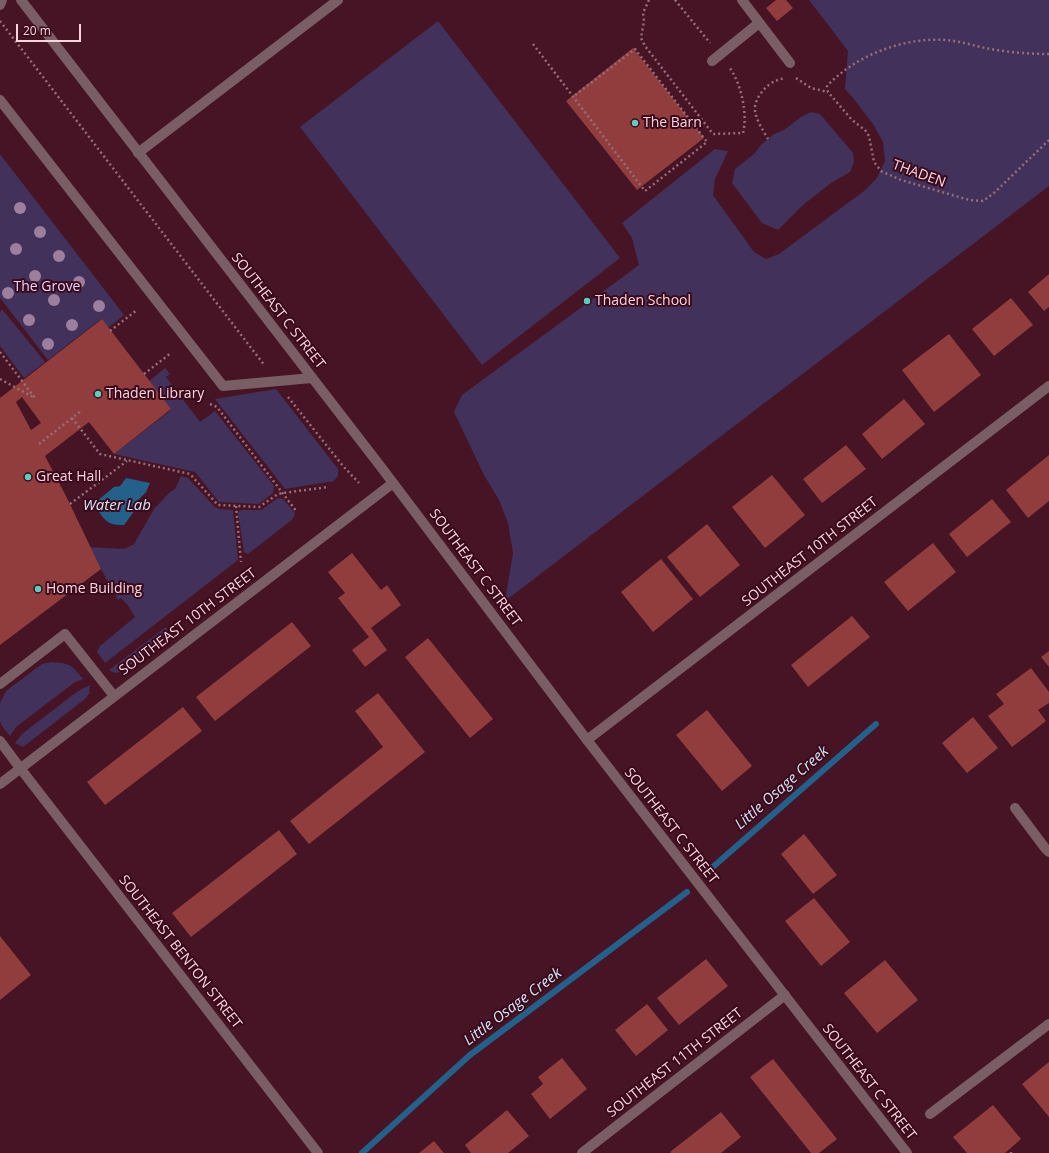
<!DOCTYPE html>
<style>
body{margin:0}
#map{position:relative;width:1049px;height:1153px;overflow:hidden;background:#461425;font-family:"Open Sans",sans-serif}
canvas{display:block}
.scale{position:absolute;left:16px;top:24px;width:65px;height:18px;box-sizing:border-box;border:2px solid #f8d5dd;border-top:0;padding-left:5px;font-size:12px;line-height:14px;white-space:nowrap;color:#f8d5dd;-webkit-text-stroke:3px #3a091c;paint-order:stroke}
</style>
<div id="map">
<canvas width="1049" height="1153"></canvas>
<div class="scale">20 m</div>
</div>
<script>
const g = document.querySelector('canvas').getContext('2d');
g.lineJoin = 'round';
function fill(path, color) {
  g.fillStyle = color;
  g.fill(path, 'evenodd');
}
function strokePath(path, color, width, dash) {
  g.strokeStyle = color;
  g.lineWidth = width;
  g.lineCap = dash ? 'butt' : 'round';
  g.setLineDash(dash || []);
  g.stroke(path);
}
function label(font, color, halo, rows, align = 'center') {
  g.font = font + ' "Open Sans",sans-serif';
  g.lineWidth = 4;
  g.setLineDash([]);
  g.textBaseline = 'middle';
  g.strokeStyle = halo;
  g.fillStyle = color;
  for (const [text, x, y, turn = 0] of rows) {
    g.save();
    g.translate(x, y);
    g.rotate((+turn || 0) * Math.PI / 180);
    g.textAlign = isNaN(turn) ? turn : align;
    if (halo) g.strokeText(text, 0, 0);
    g.fillText(text, 0, 0);
    g.restore();
  }
}
fill(new Path2D(`
 M809 0H1049V186L505 601 513 553 508 523 499 500 484 475 454 412 462 395 639 265 632 238 622 223 715 149 728 151 715 179 713 195 754 252 766 259 779 254 864 191 877 178 885 161 883 142 873 124 853 98 845 89 848 51Z
 M438 21 620 258 482 365 300 127Z
 M811 112 820 114 853 153 854 162 850 172 831 183 803 205 778 230 762 223 732 183 735 169 754 154 761 145 774 134 784 130 801 117Z
 M0 154 124 315 108 328 101 319 48 360 0 298Z
 M2 309 45 362 24 378 0 346V312Z
 M165 368 170 374 166 377 200 422 215 411 274 486 273 493 259 504 219 502 195 472 114 454 171 410 149 381Z
 M276 389 338 469V476L334 481 285 489 215 399Z
 M181 476 188 478 215 507 219 509 233 510 238 560 105 663 97 652 100 646 135 617 127 604 121 598 118 600 101 569 90 547 124 549 134 544 154 509 169 493 175 489Z
 M278 498 283 499 295 513 293 519 248 554 244 552 238 512 241 510H261Z
 M166 627 169 633 168 636 121 672 115 673 109 670Z
 M51 662C70 663 72 665 83 679L75 682 16 727 10 736 2 726 0 721V703L6 691 42 664Z
 M90 685 89 694 85 699 23 747 15 743 22 734 78 691Z`), '#42315a');
fill(new Path2D(`
 M126 478 150 483 146 492 137 501 135 510 124 525C108 526 104 520 96 507L97 501 114 487 120 486Z`), '#23618b');
strokePath(new Path2D(`
 M706 873 876 724
 M362 1153 470 1055 687 892`), '#23618b', 6);
fill(new Path2D(`
 M776 0H786L793 8 777 21 766 8Z
 M633 48 704 138 637 190 566 101Z
 M1049 274V307L1044 311 1028 292Z
 M1011 298 1033 325 994 356 972 329Z
 M102 319 171 409 114 454 89 422 45 456 67 498 101 569 0 645V398ZM22 397 41 423 31 430 16 402Z
 M949 334 981 375 934 412 902 370Z
 M904 399 925 424 882 459 862 434Z
 M846 445 866 469 822 503 803 479Z
 M1049 455V501L1028 518 1006 490Z
 M772 475 805 515 765 548 732 507Z
 M992 499 1011 522 967 557 949 534Z
 M707 524 740 565 700 597 667 557Z
 M933 543 956 572 908 611 884 582Z
 M352 553 381 590 387 585 401 605 371 628 387 650 365 667 352 650 369 637 338 598 345 593 328 572Z
 M661 559 693 599 653 632 621 592Z
 M852 616 870 637 808 687 791 665Z
 M292 622 311 646 215 721 196 697Z
 M428 638 493 719 470 738 405 657Z
 M1049 651V667L1041 657Z
 M1031 668 1049 692V703L1038 710 1046 721 1012 747 988 716 1004 704 996 694Z
 M378 693 425 752 309 844 290 821 383 747 355 711Z
 M183 707 202 731 105 805 87 782Z
 M707 710 752 766 722 791 676 735Z
 M973 717 998 748 967 773 942 743Z
 M279 830 297 854 191 937 172 913Z
 M804 834 837 875 813 894 781 854Z
 M814 898 850 942 821 966 785 921Z
 M0 936 31 975 0 1000Z
 M706 959 728 986 679 1025 657 998Z
 M885 960 918 1000 877 1033 844 993Z
 M647 1004 668 1030 636 1056 615 1030Z
 M562 1058 587 1089 550 1119 531 1094 543 1084 538 1077Z
 M773 1059 837 1139 819 1153H811L750 1077Z
 M1049 1062V1117L1022 1084Z
 M993 1105 1021 1139 1005 1153H967L953 1137Z
 M507 1110 529 1136 508 1153H471L465 1145Z
 M721 1112 741 1137 721 1153H671L670 1152Z
 M434 1141 444 1153H419Z`), '#923d3d');
strokePath(new Path2D(`
 M649 0 643 13 644 21 641 38 645 46 713 134 743 133C748 115 741 82 729 67
 M675 0 710 43
 M0 21 265 366
 M533 44 645 191 707 142 635 49 574 96
 M1049 54C1029 54 1005 52 985 48 972 45 959 41 946 40 904 37 856 55 827 86L828 92 852 120 865 130 869 136 874 162 881 171 901 180 969 200 983 201 995 192 1049 140
 M796 78 811 88 828 92
 M768 139C764 132 754 117 755 108 755 98 766 85 775 81 778 80 781 79 784 78
 M110 331 137 310
 M0 352 35 398
 M144 374 171 353
 M0 379 33 397
 M288 397 343 466 359 483
 M210 404 217 407 297 512
 M72 418 100 454 190 474 218 505 259 507 278 494 283 493 328 487
 M39 444 81 411
 M70 504 127 461
 M236 506 241 562
 M1011 1152V1153`), '#986d7a', 2.5, [2, 3]);
strokePath(new Path2D(`
 M742 0 790 63
 M0 5 2 0
 M712 61 759 23
 M0 100 223 386 312 378
 M138 153 338 0
 M0 684 65 634 114 696
 M0 741 20 768
 M930 1114 1049 1024`), '#795f65', 10);
strokePath(new Path2D(`
 M587 740 1049 386
 M20 768 318 1153
 M0 784 393 483
 M1015 808 1045 848 1049 852
 M582 1153 785 995`), '#795f65', 10);
strokePath(new Path2D(`
 M21 0 381 467 587 740 907 1153`), '#795f65', 10);
g.fillStyle = '#9d7e9d';
for (const [x, y] of [
 [20,208],
 [40,232],
 [16,249],
 [59,256],
 [35,276],
 [79,282],
 [8,293],
 [54,300],
 [99,306],
 [29,320],
 [72,325],
 [48,344]
]) {
  g.beginPath();
  g.arc(x, y, 6, 0, 2 * Math.PI);
  g.fill();
}
for (const [x, y, r, color] of [
 [635,123,4,"#5acebd"],
 [587,301,4,"#5acebd"],
 [98,394,4,"#5acebd"],
 [28,477,4,"#5acebd"],
 [38,589,4,"#5acebd"]
]) {
  const dot = new Path2D();
  dot.arc(x, y, r, 0, 2 * Math.PI);
  g.fillStyle = color;
  g.fill(dot);
  strokePath(dot, '#3a091c', 1.5);
}
label('14px', '#f8d5dd', '#3a091c', [
 ["The Barn",643,123],
 ["Thaden School",595,301],
 ["Thaden Library",106,394],
 ["Great Hall",36,477],
 ["Home Building",46,589]
], 'left');
label('14px', '#f8d5dd', '#3a091c', [
 ["THADEN",919,174,20],
 ["SOUTHEAST C STREET",278,311,52],
 ["SOUTHEAST 10TH STREET",810,552,-38],
 ["SOUTHEAST C STREET",475,568,53],
 ["SOUTHEAST 10TH STREET",188,622,-37],
 ["SOUTHEAST C STREET",671,826,52],
 ["SOUTHEAST BENTON STREET",180,952,52],
 ["SOUTHEAST 11TH STREET",675,1063,-38],
 ["SOUTHEAST C STREET",869,1082,52]
]);
label('14px', '#e5d5ff', '#3a091c', [
 ["The Grove",47,287]
]);
label('italic 15px', '#d2e4f4', '#3a091c', [
 ["Water Lab",117,506],
 ["Little Osage Creek",782,788,-41],
 ["Little Osage Creek",513,1007,-37]
]);
</script>
